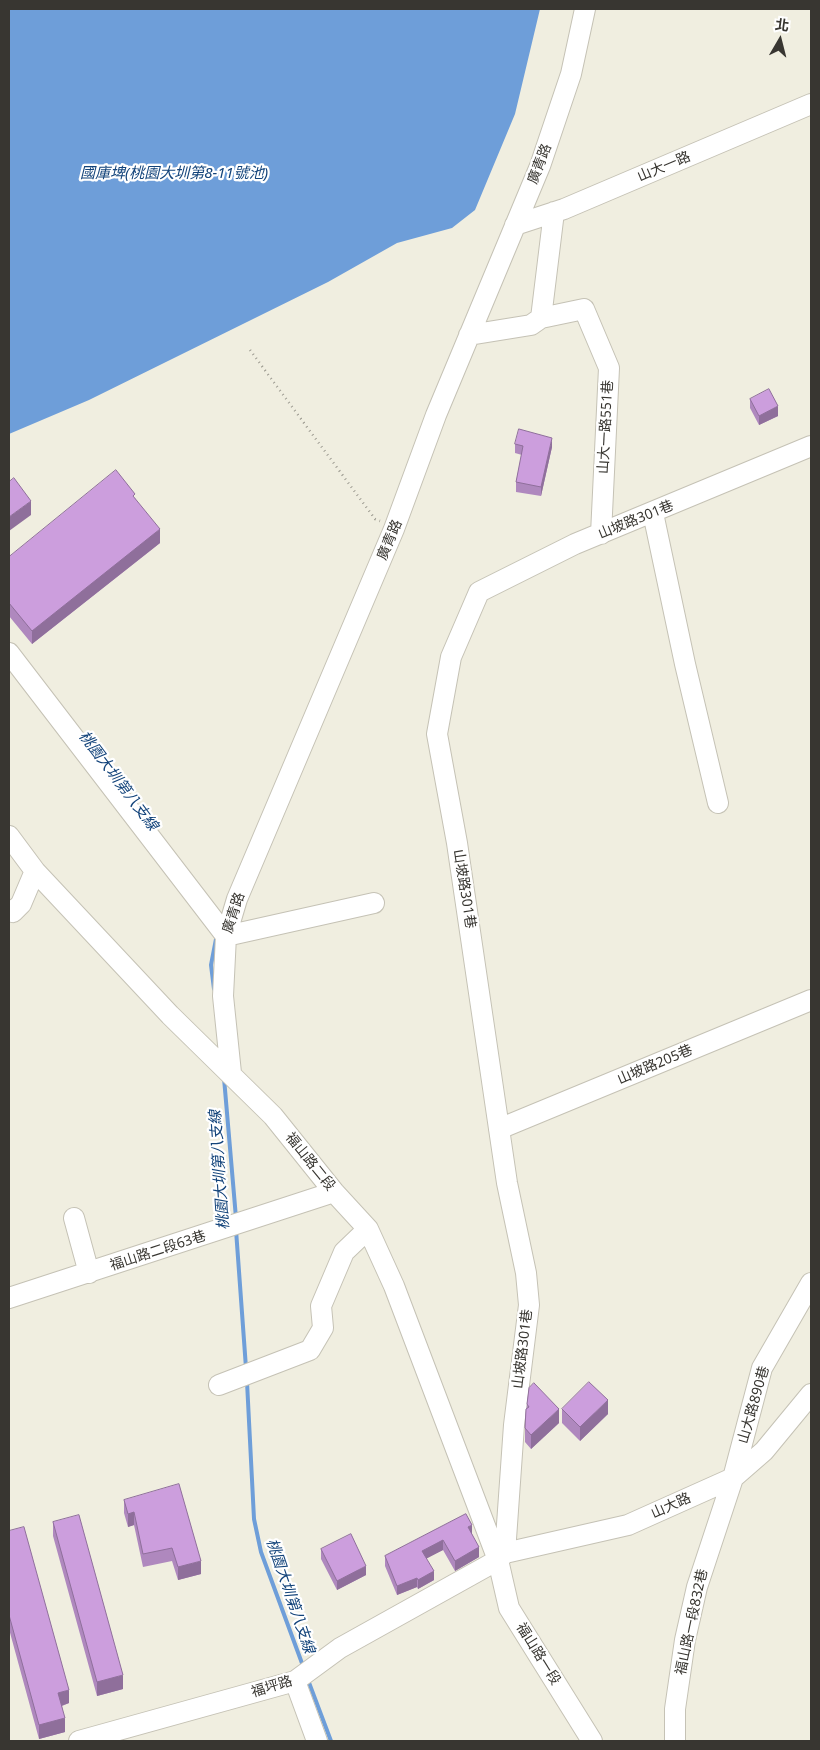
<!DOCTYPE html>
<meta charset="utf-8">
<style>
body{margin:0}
#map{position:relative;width:820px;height:1750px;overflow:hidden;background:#f0eee0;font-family:"Noto Sans","Noto Sans TC",sans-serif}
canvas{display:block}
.frame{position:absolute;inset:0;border:10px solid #383631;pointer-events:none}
.north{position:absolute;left:755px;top:15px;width:50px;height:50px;-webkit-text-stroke:4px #fff;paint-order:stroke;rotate:8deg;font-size:14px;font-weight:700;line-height:20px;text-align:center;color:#383631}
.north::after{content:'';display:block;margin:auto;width:18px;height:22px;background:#383631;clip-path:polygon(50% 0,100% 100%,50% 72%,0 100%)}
</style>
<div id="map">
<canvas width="820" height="1750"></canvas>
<div class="frame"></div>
<div class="north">北</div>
</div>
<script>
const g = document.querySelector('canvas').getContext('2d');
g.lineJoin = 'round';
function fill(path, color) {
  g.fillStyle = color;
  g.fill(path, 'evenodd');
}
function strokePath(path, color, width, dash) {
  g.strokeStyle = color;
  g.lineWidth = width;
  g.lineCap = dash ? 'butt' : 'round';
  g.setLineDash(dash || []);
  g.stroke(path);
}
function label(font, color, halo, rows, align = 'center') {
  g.font = font + ' "Noto Sans","Noto Sans TC",sans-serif';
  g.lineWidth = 4.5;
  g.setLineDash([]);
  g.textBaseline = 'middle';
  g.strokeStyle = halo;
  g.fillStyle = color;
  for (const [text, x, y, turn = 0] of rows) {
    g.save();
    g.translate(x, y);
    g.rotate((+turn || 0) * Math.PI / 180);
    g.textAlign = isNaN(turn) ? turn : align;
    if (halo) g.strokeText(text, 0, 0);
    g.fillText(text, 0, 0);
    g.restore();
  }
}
fill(new Path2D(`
 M9 9H540L515 114 475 210 452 228 397 243 328 282 89 400 9 434Z`), '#6e9ed9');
strokePath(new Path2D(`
 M214 989 211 965 217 934
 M224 1078 236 1218
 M236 1230 246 1368
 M247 1382 254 1519 261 1552 303 1666
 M308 1680 331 1741`), '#6e9ed9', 4);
const minor = new Path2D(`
 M515 225 564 209 811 104
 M541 318 554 212
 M469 335 531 325 541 318 584 309 609 368 601 534
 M653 513 685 664 718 803
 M9 653 226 936 374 903
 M9 836 35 871 170 1015 273 1116 334 1192 368 1229 394 1286 498 1560 509 1608 592 1741
 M9 910 13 912 21 904 35 871
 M231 1073 223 996 226 936 237 899 394 529 436 415 540 166 571 74 585 9
 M499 1129 811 1000
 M74 1218 89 1273
 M9 1298 334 1192
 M219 1385 310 1350 323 1328 321 1306 344 1252 368 1229
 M505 1553 514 1425 529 1305 526 1273 507 1183 457 843 437 734 451 657 479 592 575 544 811 446
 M295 1681 317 1741
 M79 1741 295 1681 340 1648 498 1560 505 1553 628 1525 733 1478 764 1451 811 1394
 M675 1741V1709L685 1640 697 1587 733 1478 762 1368 811 1283`);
strokePath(minor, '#c5c2b5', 22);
strokePath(new Path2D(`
 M250 350 375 519 380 521`), '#9b998f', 2.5, [1, 4]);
strokePath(minor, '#fff', 20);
fill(new Path2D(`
 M750 399 778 416 759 425 750 408Z
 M515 444 552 447 541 496 516 492V482L522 455 515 453Z
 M135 498 160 543 32 644 9 616V557Z
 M527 1404 559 1423 531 1449 525 1442V1428Z
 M562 1409 608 1414 580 1441 562 1423Z
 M124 1500 201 1574 178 1580 172 1561 143 1567 134 1525 128 1527 124 1513Z
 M466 1514 479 1557 455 1571 443 1550 426 1558 434 1580 418 1589 417 1587 397 1595 385 1566V1556Z
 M53 1522 123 1689 97 1696 53 1536Z
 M9 1531 69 1703 62 1706 65 1732 39 1739 9 1629Z
 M321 1549 366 1575 337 1590 321 1559Z`), '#af88be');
fill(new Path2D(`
 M778 406V416L759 425V416Z
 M552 438V447L541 496V487Z
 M31 501V515L9 531V517Z
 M160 529V543L32 644V631Z
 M608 1400V1414L580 1441V1427Z
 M559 1409V1423L531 1449V1435Z
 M134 1512V1525L128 1527V1514Z
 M472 1525V1535L468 1527Z
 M443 1540V1550L422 1561V1551Z
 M479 1547V1557L455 1571V1561Z
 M201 1561V1574L178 1580V1567Z
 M366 1566V1575L337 1590V1581Z
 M434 1571V1580L418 1589V1580Z
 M417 1578V1587L397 1595V1586Z
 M123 1675V1689L97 1696V1682Z
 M69 1690V1703L58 1707V1693Z
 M65 1718V1732L39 1739V1725Z`), '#8f6f9b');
const building = new Path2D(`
 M769 389 778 406 759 416 750 399Z
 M519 429 552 438 541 487 516 482 523 446 515 444Z
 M116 470 135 494 133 496 160 529 32 631 9 603V557Z
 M14 478 31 501 9 517V482Z
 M589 1382 608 1400 580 1427 562 1409Z
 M534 1383 559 1409 531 1435 525 1428 526 1409 529 1407 527 1404 529 1388Z
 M179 1484 201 1561 178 1567 172 1548 143 1554 134 1512 128 1514 124 1500Z
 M466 1514 472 1525 468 1527 479 1547 455 1561 443 1540 422 1551 434 1571 418 1580 417 1578 397 1586 385 1556Z
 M79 1515 123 1675 97 1682 53 1522Z
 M24 1527 69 1690 58 1693 65 1718 39 1725 9 1615V1531Z
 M351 1534 366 1566 337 1581 321 1549Z`);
fill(building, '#cc9edd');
strokePath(building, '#8f6f9b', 1);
label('14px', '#383631', '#fff', [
 ["廣青路",540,164,-69],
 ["山大一路",664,167,-23],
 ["山大一路551巷",606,427,-87],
 ["山坡路301巷",636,520,-22],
 ["廣青路",390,540,-67],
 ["山坡路301巷",464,889,81],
 ["廣青路",234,913,-72],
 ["山坡路205巷",655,1065,-23],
 ["福山路二段",310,1162,51],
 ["福山路二段63巷",158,1251,-18],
 ["山坡路301巷",523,1349,-83],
 ["山大路890巷",754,1405,-74],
 ["山大路",671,1506,-24],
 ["福山路一段832巷",692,1622,-78],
 ["福山路一段",538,1654,58],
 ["福坪路",272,1687,-17]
]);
label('italic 15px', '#12437a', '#fff', [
 ["國庫埤(桃園大圳第8-11號池)",174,174],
 ["桃園大圳第八支線",118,781,53],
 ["桃園大圳第八支線",220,1170,-94],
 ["桃園大圳第八支線",290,1596,71]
]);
</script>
